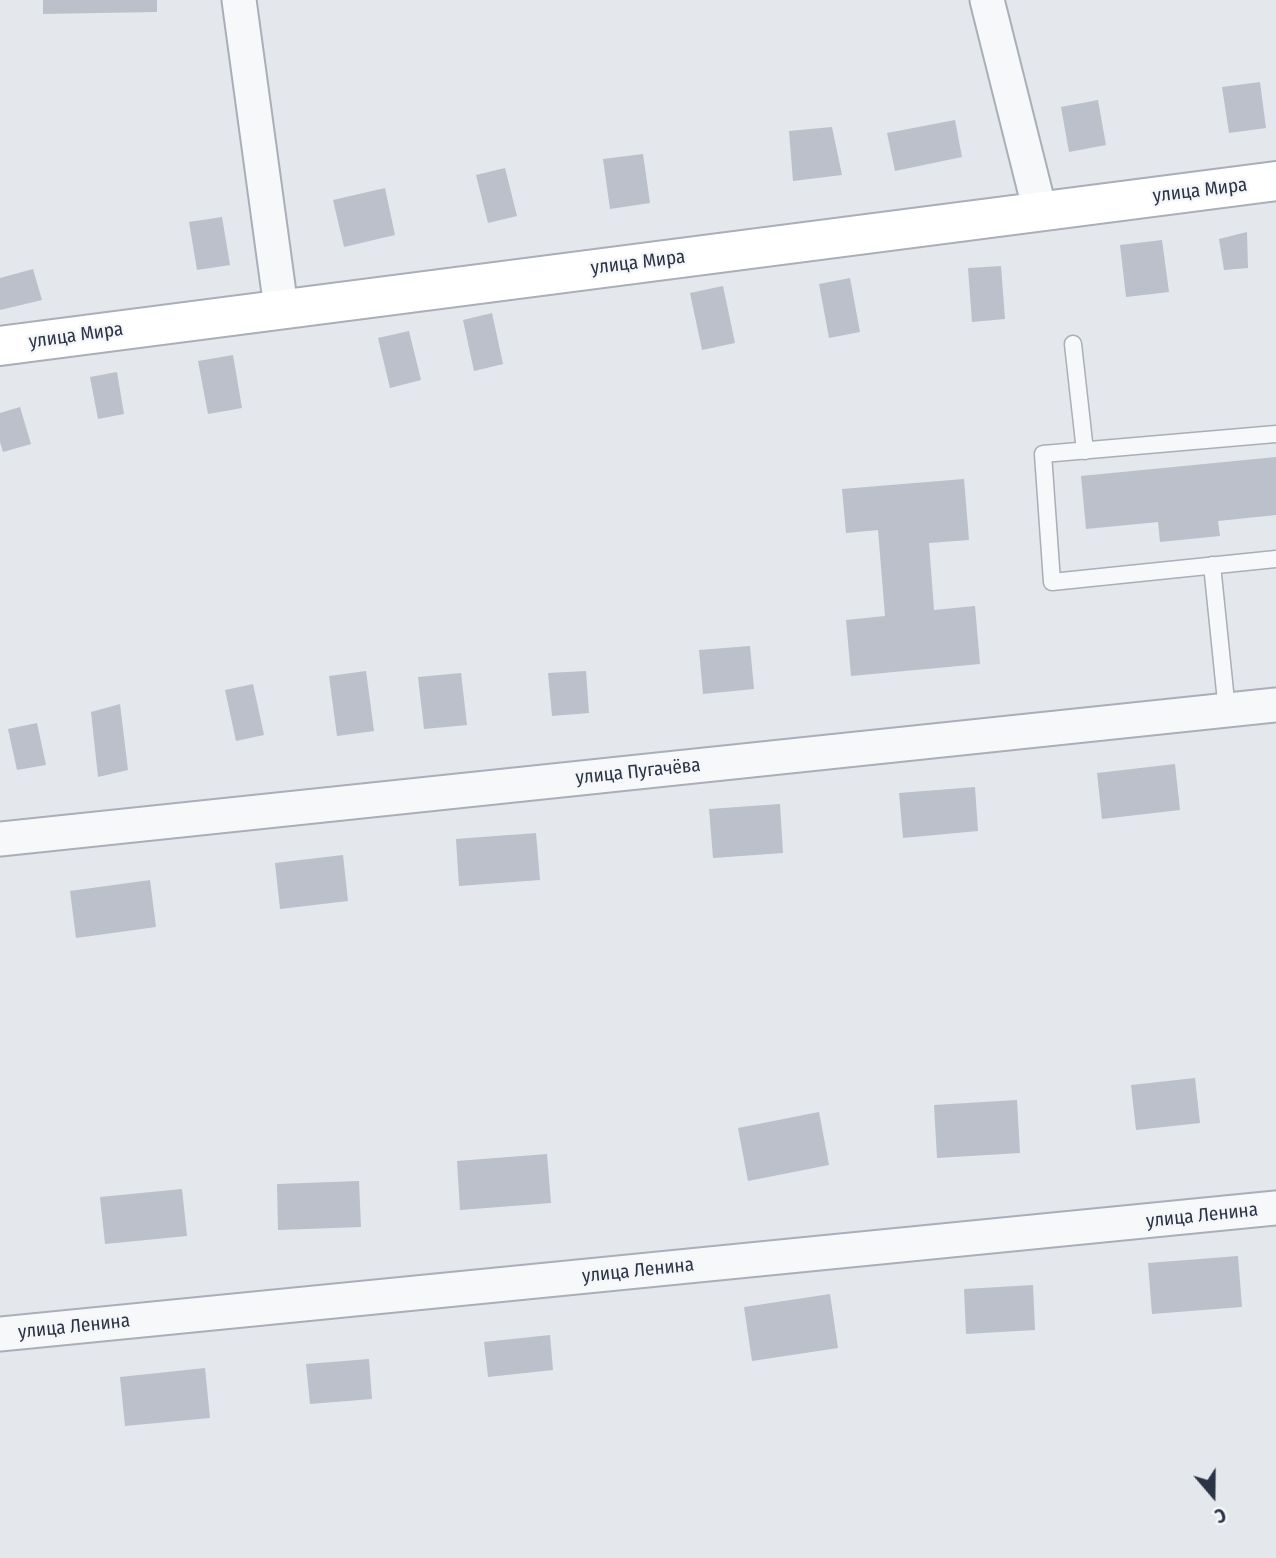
<!DOCTYPE html>
<meta charset="utf-8">
<style>
body{margin:0}
#map{position:relative;width:1276px;height:1558px;overflow:hidden;background:#e4e7ec;font-family:"Fira Sans Condensed",sans-serif}
canvas{display:block}
.north{position:absolute;left:1178px;top:1460px;width:70px;height:70px;-webkit-text-stroke:5px #f4f6f9;paint-order:stroke;rotate:160deg;font-size:19px;font-weight:700;line-height:28px;text-align:center;color:#2b3445}
.north::after{content:'';display:block;margin:auto;width:24px;height:32px;background:#2b3445;clip-path:polygon(50% 0,100% 100%,50% 72%,0 100%)}
</style>
<div id="map">
<canvas width="1276" height="1558"></canvas>
<div class="north">С</div>
</div>
<script>
const g = document.querySelector('canvas').getContext('2d');
g.lineJoin = 'round';
function fill(path, color) {
  g.fillStyle = color;
  g.fill(path, 'evenodd');
}
function strokePath(path, color, width, dash) {
  g.strokeStyle = color;
  g.lineWidth = width;
  g.lineCap = dash ? 'butt' : 'round';
  g.setLineDash(dash || []);
  g.stroke(path);
}
function label(font, color, halo, rows, align = 'center') {
  g.font = font + ' "Fira Sans Condensed",sans-serif';
  g.lineWidth = 5;
  g.setLineDash([]);
  g.textBaseline = 'middle';
  g.strokeStyle = halo;
  g.fillStyle = color;
  for (const [text, x, y, turn = 0] of rows) {
    g.save();
    g.translate(x, y);
    g.rotate((+turn || 0) * Math.PI / 180);
    g.textAlign = isNaN(turn) ? turn : align;
    if (halo) g.strokeText(text, 0, 0);
    g.fillText(text, 0, 0);
    g.restore();
  }
}
fill(new Path2D(`
 M43 0H157V12L43 14Z
 M1260 82 1266 128 1229 133 1222 87Z
 M1098 100 1106 145 1069 152 1061 107Z
 M955 120 962 157 895 171 887 133Z
 M832 127 842 175 793 181 789 131Z
 M643 154 650 203 610 209 603 159Z
 M505 168 517 216 488 223 476 175Z
 M385 188 395 235 344 247 333 200Z
 M222 217 230 265 197 270 189 222Z
 M1247 232 1248 268 1224 270 1219 239Z
 M1162 240 1169 292 1126 297 1120 245Z
 M1001 266 1005 319 972 322 968 268Z
 M33 269 42 300 0 310V278Z
 M850 278 860 332 829 338 819 284Z
 M723 286 735 343 702 350 690 293Z
 M492 313 503 364 474 371 463 320Z
 M409 331 421 380 390 388 378 338Z
 M233 355 242 408 208 414 198 361Z
 M117 372 124 414 98 419 90 377Z
 M20 407 31 444 3 452 0 442V413Z
 M1276 457V515L1218 521 1220 536 1160 542 1158 522 1086 529 1081 476Z
 M964 479 969 540 929 543 934 610 975 606 980 664 851 676 846 620 885 616 878 530 846 533 842 489Z
 M750 646 754 689 703 694 699 650Z
 M366 671 374 731 337 736 329 676Z
 M586 671 589 713 552 716 548 673Z
 M461 673 467 725 424 729 418 677Z
 M253 684 264 735 236 741 225 690Z
 M120 704 128 770 98 777 91 712Z
 M37 723 46 765 17 770 8 729Z
 M1175 764 1180 810 1102 819 1097 773Z
 M975 787 978 831 903 838 899 793Z
 M780 804 783 853 713 858 709 809Z
 M536 833 540 880 459 886 456 839Z
 M343 855 348 901 280 909 275 863Z
 M150 880 156 927 76 938 70 891Z
 M1195 1078 1200 1123 1136 1130 1131 1085Z
 M1017 1100 1020 1153 937 1158 934 1105Z
 M819 1112 829 1165 748 1181 738 1128Z
 M547 1154 551 1203 460 1210 457 1161Z
 M359 1181 361 1227 278 1230 277 1184Z
 M182 1189 187 1236 105 1244 100 1197Z
 M1238 1256 1242 1307 1152 1314 1148 1263Z
 M1033 1285 1035 1330 966 1334 964 1289Z
 M830 1294 838 1348 752 1361 744 1307Z
 M550 1335 553 1370 488 1377 484 1342Z
 M369 1359 372 1399 310 1404 306 1364Z
 M205 1368 210 1418 125 1426 120 1377Z`), '#bbc0ca');
const lane = new Path2D(`
 M1073 344 1085 451
 M1276 434 1043 454 1052 582 1276 559
 M1212 565 1227 711`);
const street = new Path2D(`
 M239 0 281 308
 M987 0 1040 211
 M0 839 1276 705
 M0 1334 1276 1208`);
const secondary = new Path2D(`
 M0 346 1276 181`);
strokePath(lane, '#a9aeb7', 19);
strokePath(street, '#a9aeb7', 37);
strokePath(secondary, '#a9aeb7', 42);
strokePath(lane, '#f7f8fa', 16);
strokePath(street, '#f7f8fa', 33);
strokePath(secondary, '#fff', 38);
label('19px', '#2b3445', '#f4f6f9', [
 ["улица Мира",1200,191,-7],
 ["улица Мира",638,263,-7],
 ["улица Мира",76,336,-8],
 ["улица Пугачёва",638,772,-6],
 ["улица Ленина",1202,1216,-6],
 ["улица Ленина",638,1271,-6],
 ["улица Ленина",74,1327,-6]
]);
</script>
